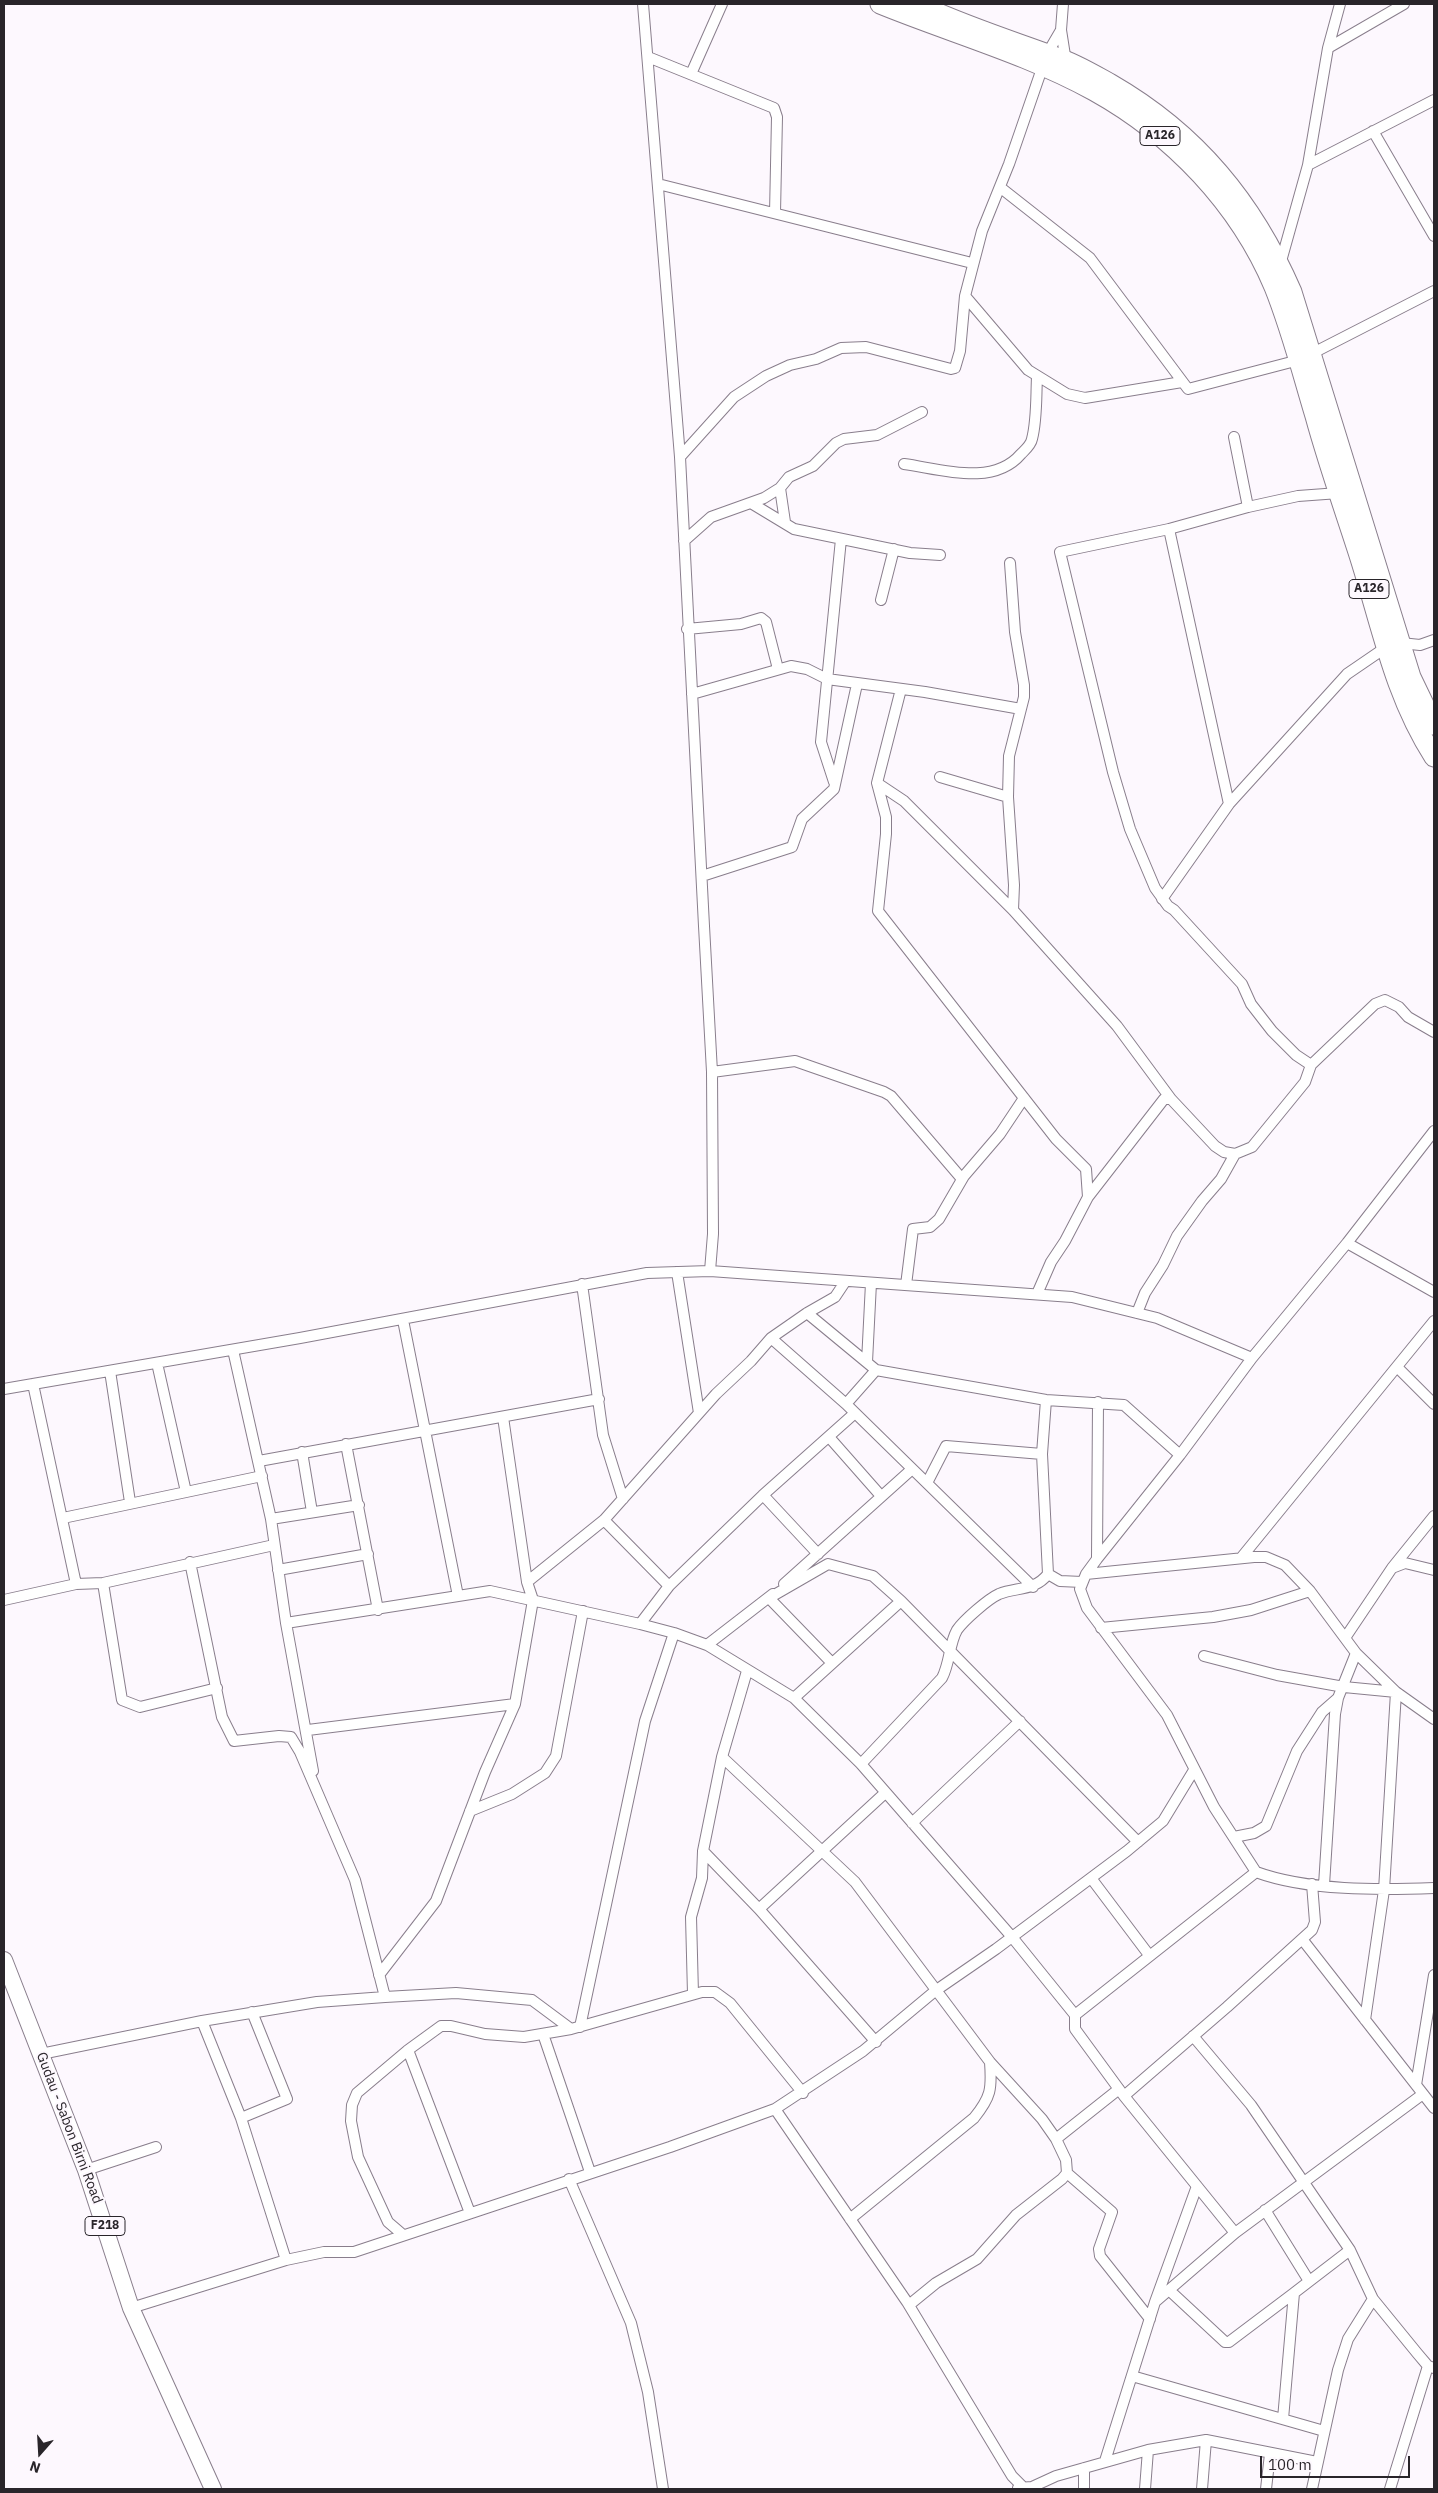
<!DOCTYPE html>
<style>
body{margin:0}
#map{position:relative;width:1438px;height:2493px;overflow:hidden;background:#fdf8fe;font-family:"IBM Plex Sans",sans-serif}
canvas{display:block}
.frame{position:absolute;inset:0;border:5px solid #29252a;pointer-events:none}
.north{position:absolute;left:15px;top:2428px;width:50px;height:50px;-webkit-text-stroke:4px #fdf8fe;paint-order:stroke;rotate:199deg;font-size:14px;font-weight:700;line-height:20px;text-align:center;color:#29252a}
.north::after{content:'';display:block;margin:auto;width:18px;height:22px;background:#29252a;clip-path:polygon(50% 0,100% 100%,50% 72%,0 100%)}
.scale{position:absolute;left:1260px;top:2456px;width:150px;height:22px;box-sizing:border-box;border:2px solid #29252a;border-top:0;padding-left:6px;font-size:15px;line-height:18px;white-space:nowrap;color:#29252a;-webkit-text-stroke:4px #fdf8fe;paint-order:stroke}
</style>
<div id="map">
<canvas width="1438" height="2493"></canvas>
<div class="frame"></div>
<div class="north">N</div>
<div class="scale">100 m</div>
</div>
<script>
const g = document.querySelector('canvas').getContext('2d');
g.lineJoin = 'round';
function strokePath(path, color, width, dash) {
  g.strokeStyle = color;
  g.lineWidth = width;
  g.lineCap = dash ? 'butt' : 'round';
  g.setLineDash(dash || []);
  g.stroke(path);
}
function label(font, color, halo, rows, align = 'center') {
  g.font = font + ' "IBM Plex Sans",sans-serif';
  g.lineWidth = 4;
  g.setLineDash([]);
  g.textBaseline = 'middle';
  g.strokeStyle = halo;
  g.fillStyle = color;
  for (const [text, x, y, turn = 0] of rows) {
    g.save();
    g.translate(x, y);
    g.rotate((+turn || 0) * Math.PI / 180);
    g.textAlign = isNaN(turn) ? turn : align;
    if (halo) g.strokeText(text, 0, 0);
    g.fillText(text, 0, 0);
    g.restore();
  }
}
const street = new Path2D(`
 M643 4 680 457 704 926 712 1072 713 1234 710 1271
 M1063 4 1061 30 1066 62
 M1328 48 1404 4
 M648 57 774 108 777 117 775 213
 M691 74 722 4
 M1373 131 1434 236
 M1308 165 1434 100
 M658 184 972 263
 M1001 188 1090 258 1188 389 1299 360
 M1280 265 1308 165 1328 48 1340 4
 M965 296 1028 370 1067 394 1085 398 1182 382
 M1313 353 1434 291
 M1234 437 1248 507
 M680 457 734 397 766 376 790 365 816 359 841 348 866 347 951 369 955 368 960 351 965 296 982 231 1009 164 1047 54 1061 30
 M904 464C941 469 993 487 1021 454 1025 450 1031 445 1032 439 1037 420 1036 397 1037 377
 M780 488 785 522
 M751 503 794 529 910 553 940 555
 M1169 529 1060 552 1113 772 1130 829 1155 888 1168 906 1174 910 1242 984 1251 1004 1272 1031 1296 1055 1311 1065
 M684 541 711 517 764 498 780 488 789 477 813 466 836 443 844 439 877 435 922 412
 M1010 563 1015 632 1024 685V697L1009 756 1008 797 1014 885 1013 910
 M881 600 894 549
 M687 629 741 624 761 618 766 622 778 669
 M901 689 877 783 886 817V834L878 911 1056 1139 1086 1169 1088 1197
 M692 694 791 666 807 669 827 679 925 692 1021 709
 M940 777 1008 797
 M834 782 821 742 841 539
 M877 783 904 801 1013 910 1117 1026 1171 1099
 M1229 804 1169 529 1248 507 1298 496 1339 493
 M702 876 792 847 802 819 834 789 857 684
 M1162 899 1229 804 1347 674 1385 648 1401 643 1420 645 1434 640
 M712 1072 795 1061 884 1092 891 1096 962 1179
 M1434 1131 1347 1243 1252 1358 1180 1455 1097 1559 1086 1574 1080 1589 1087 1608 1167 1715 1214 1807 1256 1872C1308 1891 1379 1890 1434 1888
 M1347 1243 1434 1292
 M677 1272 699 1413
 M582 1284 603 1435 623 1499
 M906 1285 913 1229 930 1227 939 1219 964 1176 1000 1134 1024 1098
 M1037 1294 1051 1262 1065 1241 1088 1197 1164 1099H1171L1215 1146 1224 1152 1235 1154 1252 1147 1305 1082 1311 1065 1375 1004 1385 1000 1399 1007 1408 1017 1434 1032
 M807 1313 876 1370 1046 1400 1124 1405 1180 1455
 M1137 1313 1145 1293 1163 1265 1177 1236 1202 1201 1221 1179 1235 1154
 M403 1320 458 1596
 M771 1338 846 1404 1033 1587
 M233 1350 271 1519 286 1623 313 1771
 M867 1362 871 1283
 M157 1363 186 1492
 M1397 1367 1434 1404
 M110 1371 130 1502
 M33 1384 76 1584
 M4 1389 300 1338 647 1273 710 1271 1072 1297 1157 1318 1252 1358
 M846 1404 876 1370
 M829 1437 881 1496
 M346 1444 378 1610
 M302 1452 312 1512
 M259 1461 599 1399
 M927 1483 946 1446 1042 1454
 M763 1495 818 1554
 M63 1518 262 1476
 M271 1519 359 1505
 M604 1520 669 1586
 M1241 1558 1434 1321
 M1097 1559 1098 1402
 M190 1562 222 1717 234 1741 279 1736 291 1737 300 1752 355 1880 385 1997
 M1392 1568 1434 1516
 M278 1570 368 1554
 M1048 1574 1060 1581 1082 1582
 M1086 1574 1254 1557H1266L1285 1565 1310 1591 1356 1653 1396 1692 1434 1719
 M527 1582 604 1520 716 1394 751 1361 771 1338 807 1313 835 1297 845 1282
 M103 1583 122 1700 140 1707 217 1688
 M784 1584 911 1470
 M769 1598 828 1564 873 1576 901 1601 1138 1842
 M769 1598 832 1663
 M4 1600 76 1584 103 1583 274 1545
 M286 1623 490 1591 640 1624 674 1633 707 1645 794 1698 861 1764 1012 1937 1075 2015
 M640 1624 669 1586 763 1495 855 1413
 M1101 1628 1213 1617 1251 1610 1310 1591
 M1345 1638 1392 1568 1405 1563 1434 1570
 M707 1645 773 1594
 M1204 1656 1277 1675 1344 1687 1396 1692
 M794 1698 901 1601
 M308 1730 515 1704
 M722 1757 855 1882 990 2062 1042 2119 1056 2139 1066 2160 1067 2173 1062 2179 1016 2215 977 2259 936 2283 909 2305
 M861 1764 942 1678C950 1663 949 1644 957 1630 964 1620 988 1599 999 1594 1017 1587 1035 1591 1048 1574L1042 1454 1046 1400
 M470 1811 512 1794 545 1773 556 1756 583 1611
 M912 1823 1020 1721
 M1234 1837 1254 1833 1266 1826 1297 1751 1322 1712 1338 1698
 M703 1851 759 1909 876 2042
 M1091 1878 1149 1955
 M1324 1885 1335 1714 1338 1698 1356 1653
 M759 1909 885 1793
 M1302 1939 1434 2108
 M379 1975 436 1901 485 1772 515 1704 533 1600 527 1582 503 1417
 M693 1994 691 1917 702 1878 703 1851 722 1757 747 1671
 M1365 2020 1384 1890 1396 1692
 M202 2021 241 2118 286 2260
 M580 2027 645 1721 674 1633
 M543 2034 590 2172
 M1193 2036 1251 2105 1350 2250 1373 2299 1417 2353 1428 2366 1434 2368
 M408 2050 470 2213
 M41 2054 202 2021 317 2002 385 1997 456 1993 532 2000 571 2029
 M1416 2085 1434 1975
 M1124 2096 1227 2007 1312 1930 1315 1922 1312 1884
 M775 2109 907 2302 1012 2476 1023 2487
 M241 2118 287 2099 252 2012
 M1056 2139 1119 2089
 M86 2170 156 2147
 M1067 2173 1112 2212 1099 2249 1100 2256 1150 2319
 M569 2179 631 2323 648 2392 663 2489
 M1265 2210 1309 2281
 M850 2219 974 2118C991 2097 992 2089 990 2062
 M1235 2233 1124 2096 1075 2029V2015L1256 1872
 M402 2234 388 2222 358 2157 351 2121 352 2105 357 2093 408 2050 441 2026H451L485 2034 524 2037 571 2029 702 1992H715L730 2003 803 2093
 M1169 2290 1225 2342H1229L1294 2293
 M1155 2302 1235 2233 1423 2094
 M131 2308 286 2260 324 2252H354L670 2147 775 2109 863 2051 935 1991 996 1949 1127 1851 1163 1821 1194 1770
 M1132 2376 1324 2431
 M1283 2419 1294 2293 1350 2250
 M1105 2461 1155 2302 1197 2186
 M1018 2488 1032 2487 1056 2476 1148 2450 1206 2440 1317 2462
 M1084 2489V2468
 M1145 2489 1148 2450
 M1202 2489 1206 2440
 M1266 2489 1270 2454
 M1312 2489 1338 2370 1348 2339 1373 2299
 M1390 2489 1428 2366`);
const primary = new Path2D(`
 M4 1960 86 2170 131 2308 213 2489`);
const highway = new Path2D(`
 M880 4C951 33 1027 54 1094 91 1173 135 1239 204 1274 287 1291 329 1302 373 1315 416 1327 460 1342 503 1356 546 1380 618 1392 692 1434 757
 M918 4C962 25 1010 40 1056 57 1075 63 1093 74 1111 84 1196 133 1253 202 1292 292L1411 677 1434 725`);
strokePath(street, '#897e8c', 12);
strokePath(primary, '#897e8c', 18);
strokePath(highway, '#897e8c', 21);
strokePath(street, '#fff', 10);
strokePath(primary, '#fff', 16);
strokePath(highway, '#fff', 19);
for (const [x, y, w] of [
 [1160,136,40],
 [1369,589,40],
 [105,2226,40]
]) {
  const box = new Path2D();
  box.roundRect(x - w / 2, y - 9.5, w, 19, 4);
  g.fillStyle = '#fdf8fe';
  g.fill(box);
  strokePath(box, '#29252a', 1);
}
label('bold 12px', '#29252a', null, [
 ["A126",1160,136],
 ["A126",1369,589],
 ["F218",105,2226]
]);
label('14px', '#29252a', '#fdf8fe', [
 ["Gudau - Sabon Birni Road",69,2128,69]
]);
</script>
